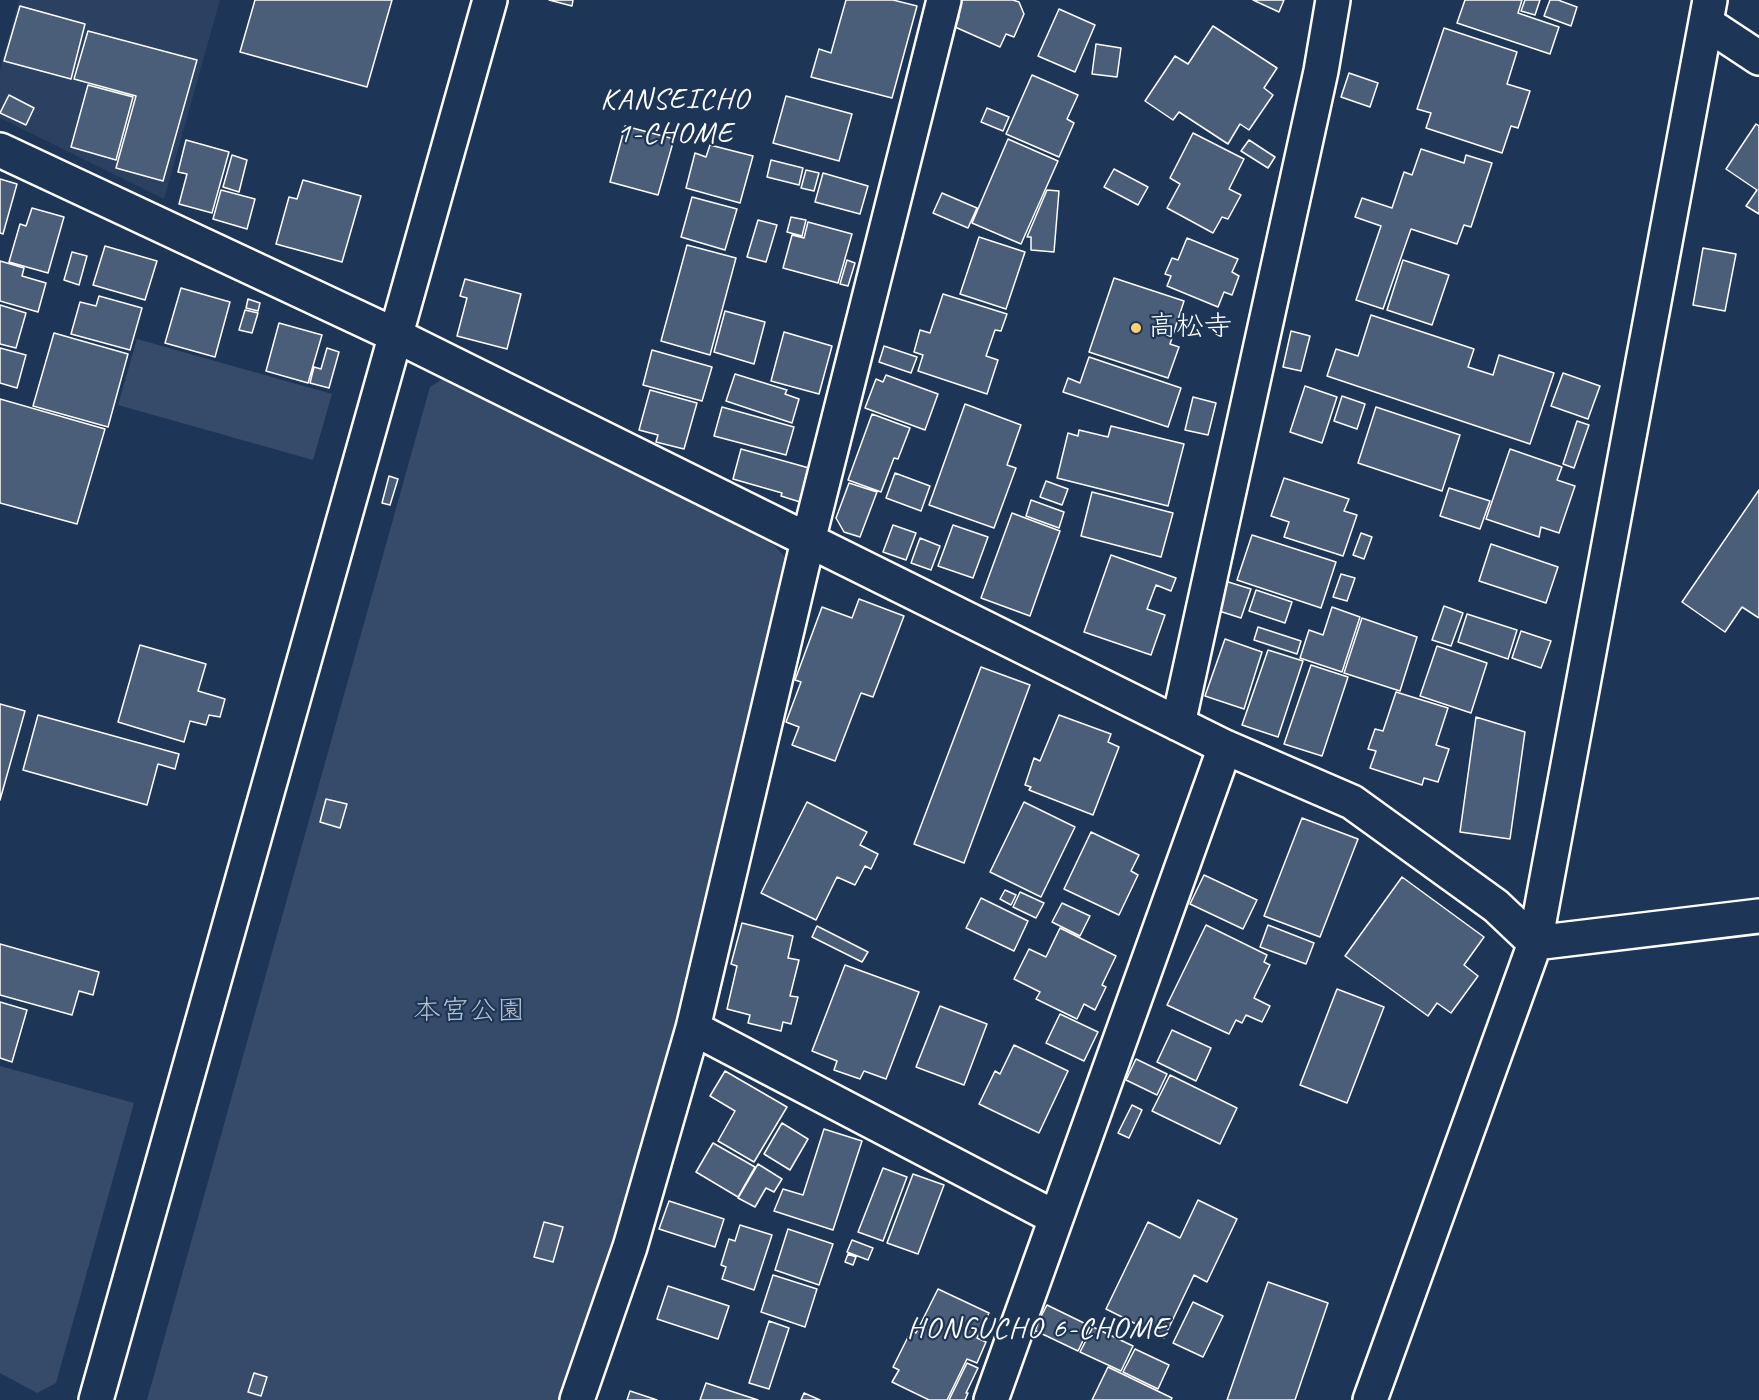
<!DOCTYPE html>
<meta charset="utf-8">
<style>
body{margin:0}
canvas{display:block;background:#1d3557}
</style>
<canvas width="1759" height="1400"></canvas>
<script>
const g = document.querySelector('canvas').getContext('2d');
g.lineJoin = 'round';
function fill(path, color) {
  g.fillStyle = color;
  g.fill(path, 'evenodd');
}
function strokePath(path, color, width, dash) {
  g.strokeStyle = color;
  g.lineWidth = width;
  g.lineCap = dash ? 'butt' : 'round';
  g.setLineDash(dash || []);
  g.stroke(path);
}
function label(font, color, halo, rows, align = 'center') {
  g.font = font + ' Caveat,"Klee One",sans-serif';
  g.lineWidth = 4.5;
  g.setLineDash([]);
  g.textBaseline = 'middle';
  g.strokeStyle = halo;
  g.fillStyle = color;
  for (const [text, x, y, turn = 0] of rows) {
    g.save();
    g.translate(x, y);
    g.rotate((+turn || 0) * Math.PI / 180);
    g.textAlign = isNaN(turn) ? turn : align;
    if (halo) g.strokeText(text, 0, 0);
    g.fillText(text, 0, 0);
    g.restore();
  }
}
fill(new Path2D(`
 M19 0H220L164 199 0 118V70Z`), '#2a4161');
fill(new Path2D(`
 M137 339 332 394 313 460 118 405Z
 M444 378 774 545 790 563 676 1016 674 1046 612 1249 560 1400H147L430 387Z
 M0 1066 134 1103 56 1383 37 1393 0 1373Z`), '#364b69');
const building = new Path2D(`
 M255 0H392L367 87 240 52Z
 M549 0H573L572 6Z
 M846 0H893L917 6 892 98 811 77 819 49 831 53Z
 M960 0H1013L1019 2 1024 14 1014 37 1006 34 1000 47 955 27 959 17 953 15Z
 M1253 0H1284L1279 12Z
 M1465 0H1522L1518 13 1559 27 1550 54 1457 23Z
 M1525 0H1540L1535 15 1521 11Z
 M1550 0H1558L1577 7 1571 26 1544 16Z
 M20 6 85 24 71 79 4 61Z
 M1059 9 1095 25 1075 72 1038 56Z
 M1213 26 1277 68 1264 88 1273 95 1249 130 1240 124 1228 144 1179 112 1173 120 1145 101 1175 56 1188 64Z
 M1444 28 1517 52 1507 84 1530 91 1518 128 1511 126 1502 153 1426 128 1431 113 1417 109Z
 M88 31 197 60 163 181 116 168 136 96 74 79Z
 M1096 44 1121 48 1117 77 1092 74Z
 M1349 73 1378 83 1370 107 1341 97Z
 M1032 75 1078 95 1067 119 1074 123 1059 157 1006 134Z
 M88 85 133 97 116 160 71 147Z
 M9 95 34 108 26 125 0 113Z
 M786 96 852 114 839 161 773 143Z
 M987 108 1009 117 1003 131 981 122Z
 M1756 124 1759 126V214L1746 206 1757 190 1726 169Z
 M625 126 674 139 658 195 610 182Z
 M1193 133 1244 159 1229 189 1241 195 1228 219 1222 217 1213 233 1167 208 1180 184 1170 178Z
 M1008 139 1058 161 1021 244 972 223Z
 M186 140 229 152 212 213 179 204 187 174 178 172Z
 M1249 140 1275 157 1268 168 1241 151Z
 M710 145 753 156 740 203 686 188 695 153 706 157Z
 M1421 149 1464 163 1466 155 1492 163 1471 227 1464 225 1457 244 1411 229 1383 309 1356 300 1381 226 1355 217 1362 198 1392 208 1404 172 1412 175Z
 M232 155 247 160 239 192 223 187Z
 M771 160 803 168 799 185 767 177Z
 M1114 169 1148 187 1138 205 1104 187Z
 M806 170 819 173 814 191 801 188Z
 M823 173 868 186 860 214 815 202Z
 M0 179 17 184 3 234 0 233Z
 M303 180 361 196 342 262 276 244 289 197 297 199Z
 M221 190 255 199 247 229 213 219Z
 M1047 190 1059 191 1054 252 1031 250V237H1027Z
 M942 193 977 208 968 228 933 213Z
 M692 197 737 209 725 250 681 237Z
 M32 208 64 217 48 273 9 262 20 224 26 226Z
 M791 217 806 220 802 236 787 232Z
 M758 220 777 225 766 262 747 257Z
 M808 222 852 234 838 283 783 268 792 235 804 238Z
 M979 237 1025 252 1006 309 960 294Z
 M1187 238 1238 259 1232 272 1239 276 1232 295 1224 292 1218 307 1167 286 1171 276 1165 274 1172 258 1178 260Z
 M687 245 736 258 710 355 661 341Z
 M105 246 157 261 145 300 93 285Z
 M1703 248 1736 254 1725 311 1693 305Z
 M72 252 87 256 79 285 64 280Z
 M847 260 855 263 848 286 840 284Z
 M1403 260 1449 275 1432 325 1387 310Z
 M0 261 24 268 22 276 46 283 38 312 0 301Z
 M1114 278 1184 301 1170 344 1179 347 1168 378 1089 352Z
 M465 279 521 294 507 349 457 336 467 298 460 296Z
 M181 288 230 302 215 357 165 343Z
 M943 294 1007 314 1001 331 995 330 986 356 998 360 987 394 918 371 923 355 914 352 920 330 930 333Z
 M99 296 142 308 130 350 71 334 80 302 96 306Z
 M248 299 260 303 258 311 246 308Z
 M0 305 26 313 16 348 0 344Z
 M245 310 258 313 252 333 239 330Z
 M725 311 765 322 754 364 714 352Z
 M1371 315 1474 349 1468 367 1493 375 1499 355 1554 373 1530 444 1327 376 1336 349 1358 356Z
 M279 323 322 335 308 383 266 371Z
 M1291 331 1310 336 1301 371 1283 367Z
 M784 332 832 346 819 394 771 381Z
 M54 333 128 354 108 427 33 406Z
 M884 346 917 357 911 373 879 362Z
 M0 348 26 355 17 388 0 383Z
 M327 348 339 352 329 388 310 383 314 367 321 369Z
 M652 350 712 367 702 401 643 385Z
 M1089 357 1181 388 1168 427 1063 392 1068 378 1080 383Z
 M1563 373 1600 386 1588 419 1551 406Z
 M735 374 787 390 785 394 799 399 792 423 726 401Z
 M886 375 938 394 925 430 865 408 876 379 883 382Z
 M1305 386 1337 397 1322 443 1290 432Z
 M650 390 697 403 684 449 656 442 658 435 639 430Z
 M1342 396 1365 404 1357 429 1334 421Z
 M1193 397 1216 403 1208 435 1185 430Z
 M0 399 105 429 77 524 0 503Z
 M965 404 1021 425 1007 465 1016 468 994 528 929 505Z
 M722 407 794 427 786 455 714 436Z
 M1376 407 1460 435 1442 491 1358 463Z
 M872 414 910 428 898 459 894 458 881 492 848 480Z
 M1577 421 1589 425 1574 468 1563 464Z
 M1111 426 1184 444 1168 506 1057 478 1068 433 1078 436 1079 430 1108 437Z
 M741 449 809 468 800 502 781 496 782 493 733 479Z
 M1510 449 1562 467 1557 480 1575 486 1559 533 1541 527 1539 537 1486 519Z
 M895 473 930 486 921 511 886 498Z
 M389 476 398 479 390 505 382 503Z
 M1284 478 1349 499 1344 511 1357 515 1343 556 1284 537 1289 522 1271 516Z
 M1046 481 1068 489 1062 505 1040 497Z
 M849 483 877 492 860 537 844 532 836 518Z
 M1449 488 1490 501 1480 529 1440 516Z
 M1759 490V618L1742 607 1725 632 1682 602Z
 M1092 492 1173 513 1161 557 1081 536Z
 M1031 500 1064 512 1059 528 1026 516Z
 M1012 513 1060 531 1030 616 981 598Z
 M893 525 916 533 906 560 883 552Z
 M953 525 988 537 973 578 938 566Z
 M1361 533 1372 537 1364 559 1353 555Z
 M1252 535 1336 562 1321 608 1237 580Z
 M920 538 940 546 931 570 911 563Z
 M1491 544 1558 567 1546 603 1479 581Z
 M1111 555 1176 578 1171 591 1156 585 1147 609 1165 615 1151 655 1084 632Z
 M1341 574 1355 578 1347 601 1333 597Z
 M1225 581 1251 589 1241 618 1216 610Z
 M1256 590 1292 602 1285 623 1249 611Z
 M859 599 904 616 873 697 861 693 835 761 792 745 799 727 786 722 801 682 795 680 822 607 852 618Z
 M1444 606 1463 613 1451 646 1432 640Z
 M1332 607 1360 617 1342 672 1300 658 1309 630 1323 635Z
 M1467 614 1517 630 1508 659 1458 642Z
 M1362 618 1417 637 1400 691 1344 673Z
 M1258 627 1301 641 1297 654 1254 640Z
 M1521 631 1551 641 1541 668 1512 658Z
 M1225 639 1262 652 1244 709 1205 696Z
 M140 645 206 664 198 691 225 699 220 717 209 715 206 725 190 721 184 742 118 722Z
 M1437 646 1487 663 1471 713 1420 696Z
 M1268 650 1303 661 1278 737 1242 725Z
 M1311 665 1348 677 1322 756 1284 744Z
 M981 667 1030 685 964 863 914 844Z
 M1396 692 1448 708 1436 745 1449 749 1438 782 1424 778 1422 785 1370 768 1376 751 1368 749 1375 729 1383 731Z
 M0 704 25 711 0 800Z
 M38 715 179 754 175 769 158 764 147 805 23 770Z
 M1059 715 1111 734 1108 742 1119 747 1093 815 1029 790 1031 787 1025 785 1034 758 1040 761Z
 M1476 717 1525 732 1510 839 1460 832Z
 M326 799 347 804 340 828 320 822Z
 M807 802 867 832 860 845 878 854 871 869 865 866 855 885 837 877 816 920 761 893Z
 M1024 802 1075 827 1041 897 990 872Z
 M1302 818 1358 839 1320 937 1264 916Z
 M1091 832 1139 855 1131 871 1138 875 1119 915 1064 889Z
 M1204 875 1257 900 1243 929 1190 904Z
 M1402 877 1484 937 1464 965 1478 976 1451 1013 1437 1003 1428 1016 1345 956Z
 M1005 890 1016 895 1011 905 1000 899Z
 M1020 892 1044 903 1036 918 1013 907Z
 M981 898 1028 921 1014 951 966 928Z
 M1062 903 1090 916 1080 936 1052 922Z
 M742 923 793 936 788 958 799 960 790 996 798 997 791 1024 783 1022 781 1031 748 1023 750 1015 727 1009 737 966 731 964Z
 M1206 925 1267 955 1264 962 1270 965 1254 998 1270 1006 1262 1022 1246 1015 1242 1023 1236 1020 1229 1034 1167 1005Z
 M1268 925 1314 943 1306 964 1260 947Z
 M817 926 868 952 862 962 812 937Z
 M1060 928 1116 956 1102 985 1106 987 1095 1010 1084 1004 1077 1019 1036 999 1040 992 1014 979 1029 949 1046 957Z
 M0 944 99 972 93 995 79 991 72 1015 0 995Z
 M845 965 919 992 886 1079 864 1071 860 1079 834 1070 837 1061 812 1051Z
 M1337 989 1384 1007 1347 1103 1300 1085Z
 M0 1002 27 1010 12 1062 0 1058Z
 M940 1006 987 1024 964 1085 916 1067Z
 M1060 1014 1098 1032 1084 1061 1046 1043Z
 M1172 1030 1211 1048 1196 1081 1157 1062Z
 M1014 1045 1068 1071 1039 1133 979 1104 995 1071 1000 1074Z
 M1136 1059 1167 1074 1157 1095 1126 1080Z
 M725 1071 787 1107 754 1162 718 1141 735 1111 710 1096Z
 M1170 1075 1237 1108 1220 1144 1152 1111Z
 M1132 1105 1142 1110 1129 1138 1118 1133Z
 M782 1123 808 1139 790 1170 764 1154Z
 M824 1129 862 1141 833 1230 774 1211 783 1189 803 1195Z
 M713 1143 755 1167 738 1197 696 1172Z
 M758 1164 782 1179 774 1192 766 1188 755 1207 738 1198Z
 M883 1168 907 1177 883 1241 858 1232Z
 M913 1174 944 1185 918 1254 887 1243Z
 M1198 1200 1237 1219 1207 1282 1194 1275 1164 1338 1106 1309 1148 1222 1180 1238Z
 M669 1201 724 1219 715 1247 659 1229Z
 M544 1222 563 1227 553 1262 534 1257Z
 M740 1225 772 1235 754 1290 722 1279 726 1267 721 1265 729 1239 735 1241Z
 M788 1229 833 1244 819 1285 775 1270Z
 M852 1240 873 1248 868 1260 847 1252Z
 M848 1254 856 1257 853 1265 845 1262Z
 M773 1275 817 1289 805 1327 761 1312Z
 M1268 1282 1328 1303 1295 1400H1227Z
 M668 1286 729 1306 718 1339 657 1319Z
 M938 1289 989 1313 977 1338 986 1342 977 1363 967 1359 947 1400H929L892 1382 899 1370 893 1367 911 1331 916 1333Z
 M1193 1302 1223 1316 1203 1357 1173 1343Z
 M1047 1305 1090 1326 1078 1351 1034 1330Z
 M769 1321 789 1328 769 1389 749 1383Z
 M1093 1327 1133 1346 1121 1371 1080 1352Z
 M1135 1349 1169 1365 1158 1389 1123 1372Z
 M967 1363 978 1368 966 1393H968L965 1400H949Z
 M1108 1367 1172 1398 1171 1400H1092Z
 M254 1373 267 1377 261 1396 248 1392Z
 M706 1383 758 1400H700Z
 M630 1391 657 1400H627Z
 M804 1393 820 1400H801Z`);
fill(building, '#4a5d79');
strokePath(building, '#fff', 1.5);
const minor = new Path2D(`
 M1706 23 1759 58
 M0 150 395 335 1225 747 1352 802 1496 906 1535 943 1759 916
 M1178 724 1321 71 1333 0
 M693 1028 1056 1218
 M96 1400 490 0
 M577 1400 630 1247 693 1028 808 541 944 0
 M991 1400 1225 747
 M1370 1400 1535 943 1710 0`);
strokePath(minor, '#fff', 38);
strokePath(minor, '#1d3557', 33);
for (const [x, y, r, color] of [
 [1136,328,6,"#ffd166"]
]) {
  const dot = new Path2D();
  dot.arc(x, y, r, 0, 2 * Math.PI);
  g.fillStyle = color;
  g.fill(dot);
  strokePath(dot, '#1d3557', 2);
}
label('28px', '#fff', '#1d3557', [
 ["高松寺",1148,328]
], 'left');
label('28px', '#b9c0ca', '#1d3557', [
 ["本宮公園",469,1012]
]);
g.letterSpacing = '1.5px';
label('30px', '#fff', '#1d3557', [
 ["KANSEICHO",675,100],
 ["1-CHOME",675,134],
 ["HONGUCHO 6-CHOME",1038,1329]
]);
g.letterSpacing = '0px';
</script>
